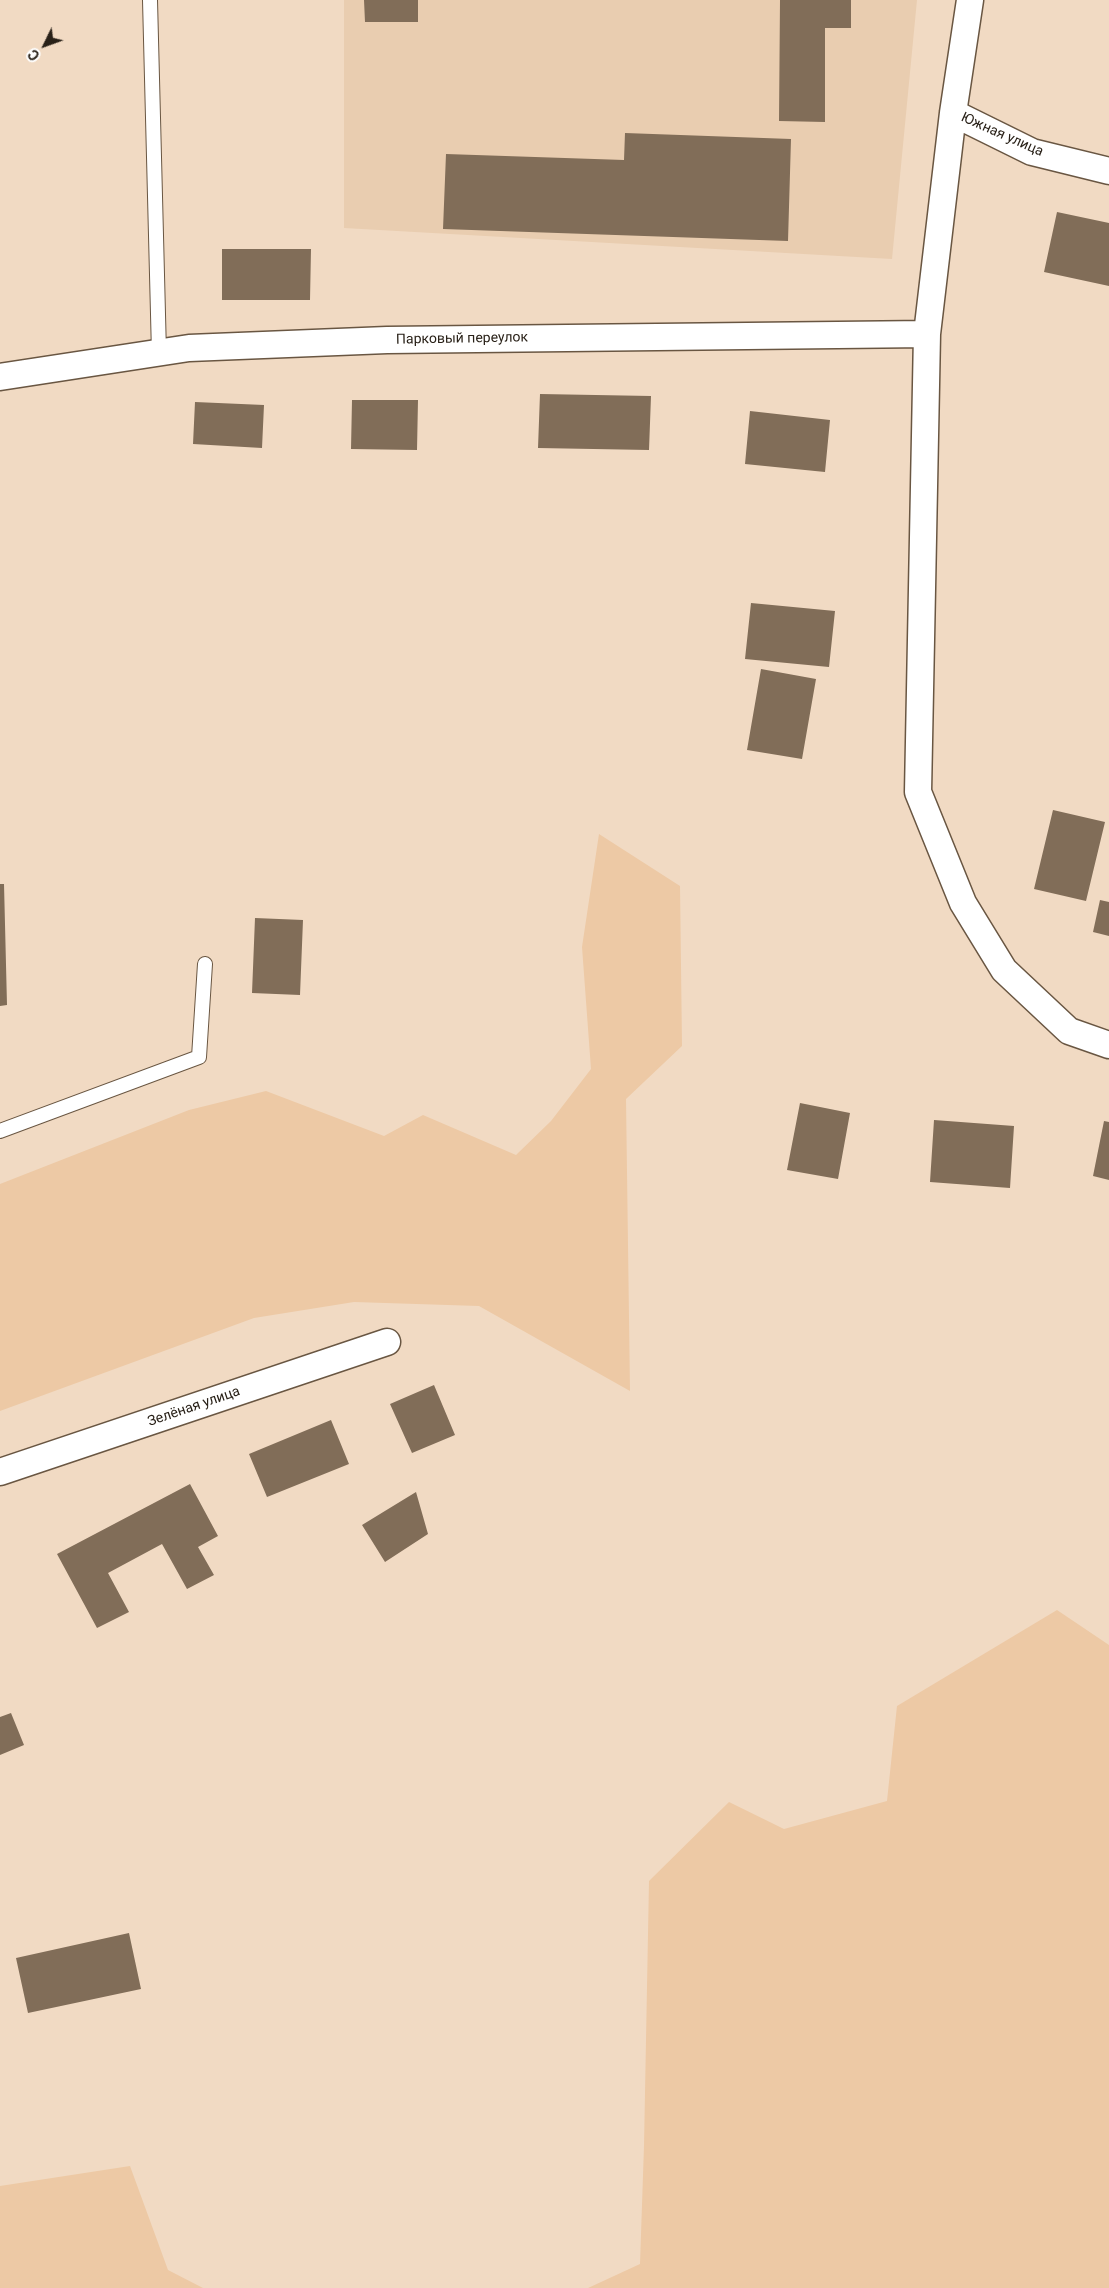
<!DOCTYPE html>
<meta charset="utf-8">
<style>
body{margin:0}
#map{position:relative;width:1109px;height:2288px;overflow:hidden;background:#f1dac3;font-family:Roboto,sans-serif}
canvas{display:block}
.north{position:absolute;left:20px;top:20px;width:50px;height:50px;-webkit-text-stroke:4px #fff;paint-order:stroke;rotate:228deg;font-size:14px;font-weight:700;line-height:20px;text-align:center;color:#292118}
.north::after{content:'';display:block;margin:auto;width:18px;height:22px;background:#292118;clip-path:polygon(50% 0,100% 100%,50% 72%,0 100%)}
</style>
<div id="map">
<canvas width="1109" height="2288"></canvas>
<div class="north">С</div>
</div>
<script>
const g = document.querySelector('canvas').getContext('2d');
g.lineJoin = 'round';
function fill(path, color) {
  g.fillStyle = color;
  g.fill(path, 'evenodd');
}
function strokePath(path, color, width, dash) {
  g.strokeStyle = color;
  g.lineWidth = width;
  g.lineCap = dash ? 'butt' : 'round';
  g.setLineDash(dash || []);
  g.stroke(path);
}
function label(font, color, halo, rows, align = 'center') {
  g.font = font + ' Roboto,sans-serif';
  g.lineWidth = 5;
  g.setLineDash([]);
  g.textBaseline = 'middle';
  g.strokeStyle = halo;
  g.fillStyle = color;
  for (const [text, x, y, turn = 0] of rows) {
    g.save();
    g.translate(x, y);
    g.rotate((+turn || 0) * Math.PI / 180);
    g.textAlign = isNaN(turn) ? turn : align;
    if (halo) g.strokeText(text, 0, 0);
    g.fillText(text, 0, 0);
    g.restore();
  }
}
fill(new Path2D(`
 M344 0H917L892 259 344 228Z`), '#e9cdb0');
fill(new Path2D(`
 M599 834 680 886 682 1046 626 1099 630 1391 479 1306 354 1302 254 1318 0 1411V1184L189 1110 266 1091 384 1136 423 1115 516 1155 551 1121 591 1069 582 947Z
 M1057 1610 1109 1645V2288H588L640 2264 644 2146 649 1881 729 1802 784 1829 887 1801 897 1706Z
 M130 2166 168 2270 203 2288H0V2186Z`), '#edc9a5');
fill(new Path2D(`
 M364 0H418V22H365Z
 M780 0H851V28H825V122L779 121Z
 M625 133 791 139 788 241 443 229 446 154 624 160Z
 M1057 212 1109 223V286L1044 272Z
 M222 249H311L310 300H222Z
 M540 394 651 396 649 450 538 448Z
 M352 400H418L417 450 351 449Z
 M195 402 264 405 262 448 193 444Z
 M750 411 830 420 825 472 745 464Z
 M751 603 835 611 829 667 745 659Z
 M761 669 816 679 802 759 747 750Z
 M1053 810 1105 822 1086 901 1034 889Z
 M0 884H4L7 1005 0 1006Z
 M1100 900 1109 902V936L1093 932Z
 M255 918 303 920 300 995 252 993Z
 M800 1103 850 1113 838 1179 787 1170Z
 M934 1120 1014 1126 1010 1188 930 1182Z
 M1104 1121 1109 1122V1180L1093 1176Z
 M434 1385 455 1435 412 1453 390 1404Z
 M331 1420 349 1464 267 1497 249 1454Z
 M190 1484 218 1536 198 1547 214 1575 187 1589 162 1544 108 1573 129 1612 97 1628 57 1554Z
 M416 1492 428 1534 385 1562 362 1525Z
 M11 1713 24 1745 0 1755V1717Z
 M129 1933 141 1989 28 2013 16 1958Z`), '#816d58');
const lane = new Path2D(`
 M150 0 159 353
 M0 1131 199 1057 205 964`);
const street = new Path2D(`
 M970 0 953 113 927 334 918 792 963 903 1004 970 1069 1031 1109 1045
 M953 113 1032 152 1109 171
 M0 377 189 348 387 340 927 334
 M0 1472 387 1342`);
strokePath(lane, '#695642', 16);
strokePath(street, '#695642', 29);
strokePath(lane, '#fff', 14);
strokePath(street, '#fff', 26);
label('14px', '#292118', '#fff', [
 ["Южная улица",1002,135,24],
 ["Парковый переулок",462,339,-1],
 ["Зелёная улица",194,1407,-19]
]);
</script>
